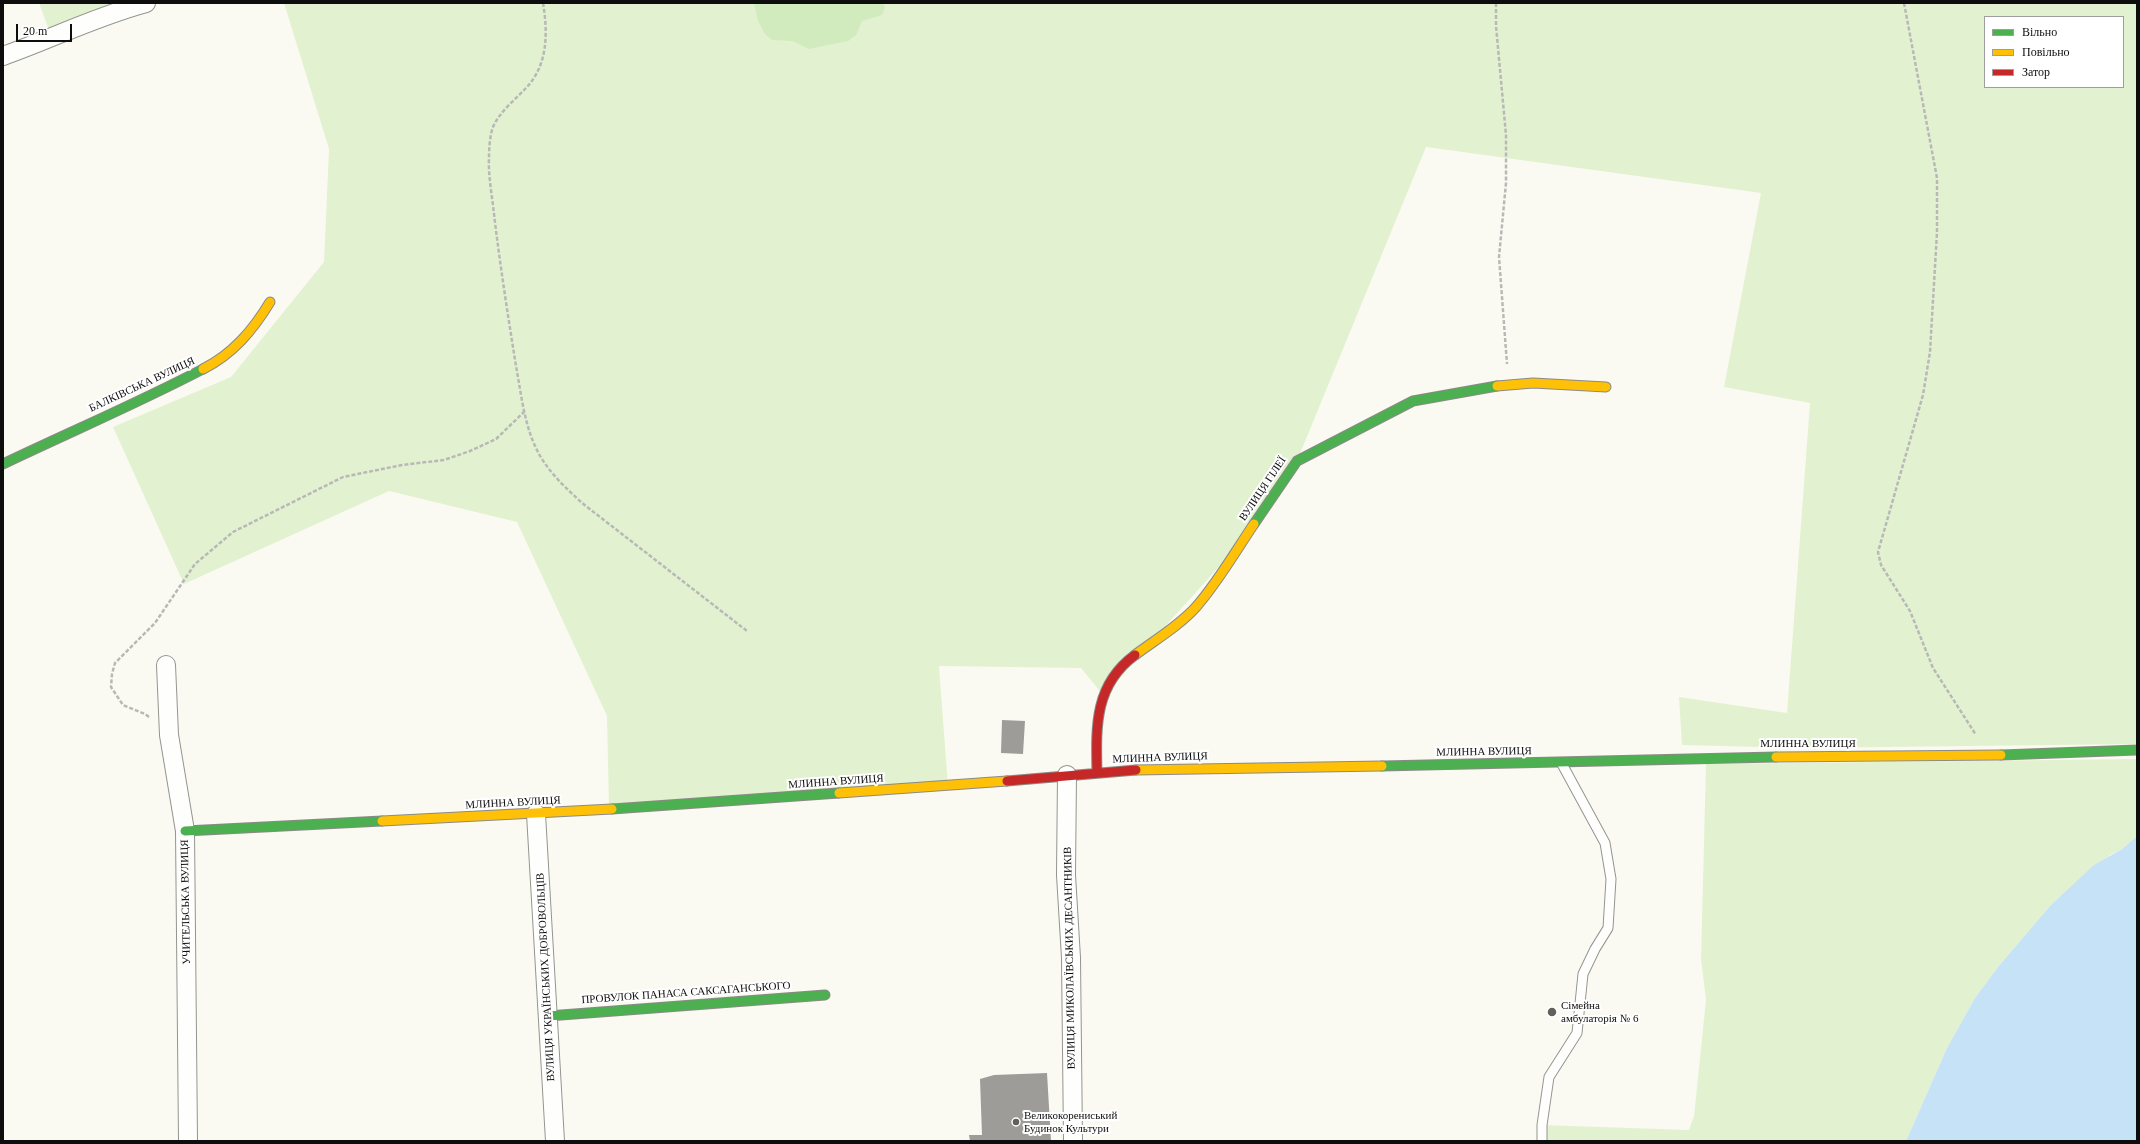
<!DOCTYPE html>
<meta charset="utf-8">
<style>
body{margin:0}
#map{position:relative;width:2140px;height:1144px;overflow:hidden;background:#fbfaf2;font-family:Georgia,serif}
canvas{display:block}
.frame{position:absolute;inset:0;border:4px solid #0d0d0d;pointer-events:none}
.legend{position:absolute;left:1984px;top:16px;width:140px;height:72px;box-sizing:border-box;background:#fff;border:1px solid #9e9e9e;margin:0;padding:5px 7px;list-style:none;font-size:12px;color:#0d0d0d}
.legend li{display:flex;align-items:center;gap:8px;height:20px}
.legend b{width:20px;border:1px solid #9e9e9e}
.scale{position:absolute;left:16px;top:24px;width:56px;height:18px;box-sizing:border-box;border:2px solid #0d0d0d;border-top:0;padding-left:5px;font-size:12px;line-height:14px;white-space:nowrap;color:#0d0d0d;-webkit-text-stroke:3px #fff;paint-order:stroke}
</style>
<div id="map">
<canvas width="2140" height="1144"></canvas>
<div class="frame"></div>
<ul class="legend">
<li><b style="height:5px;background:#4caf50"></b>Вільно</li>
<li><b style="height:5px;background:#ffc107"></b>Повільно</li>
<li><b style="height:5px;background:#c62828"></b>Затор</li>
</ul>
<div class="scale">20 m</div>
</div>
<script>
const g = document.querySelector('canvas').getContext('2d');
g.lineJoin = 'round';
function fill(path, color) {
  g.fillStyle = color;
  g.fill(path, 'evenodd');
}
function strokePath(path, color, width, dash) {
  g.strokeStyle = color;
  g.lineWidth = width;
  g.lineCap = dash ? 'butt' : 'round';
  g.setLineDash(dash || []);
  g.stroke(path);
}
function label(font, color, halo, rows, align = 'center') {
  g.font = font + ' Georgia,serif';
  g.lineWidth = 4;
  g.setLineDash([]);
  g.textBaseline = 'middle';
  g.strokeStyle = halo;
  g.fillStyle = color;
  for (const [text, x, y, turn = 0] of rows) {
    g.save();
    g.translate(x, y);
    g.rotate((+turn || 0) * Math.PI / 180);
    g.textAlign = isNaN(turn) ? turn : align;
    if (halo) g.strokeText(text, 0, 0);
    g.fillText(text, 0, 0);
    g.restore();
  }
}
fill(new Path2D(`
 M39 3H120L52 38Z
 M284 3H2137V744L1802 748 1682 745 1679 697 1787 713 1810 403 1724 387 1761 193 1426 147 1297 461 1245 538 1103 695 1081 668 939 666 948 786 609 809 607 716 517 522 389 491 184 584 113 427 231 377 324 262 329 149ZM1985 17H2123V87H1985Z
 M2137 759V836L2122 849 2110 855 2050 906 1998 967 1975 998 1947 1048 1906 1141H1542V1125L1689 1130 1694 1116 1706 1000 1701 959 1706 764Z`), '#e2f2d0');
fill(new Path2D(`
 M754 3H883L885 8 882 15 862 21 856 35 848 41 809 49 792 41 772 40 765 34 758 21Z`), '#d1eabe');
fill(new Path2D(`
 M2137 836V1141H1906L1947 1048 1975 998 1998 967 2050 906 2094 865 2122 849Z`), '#c6e2f7');
fill(new Path2D(`
 M1002 720 1025 721 1023 754 1001 753Z
 M1047 1073 1051 1141H970L969 1135H982L980 1079 994 1075Z`), '#9e9c98');
const lane = new Path2D(`
 M1542 1141V1125L1549 1077 1577 1033 1583 974 1595 949 1608 928 1611 879 1605 843 1562 764`);
const street = new Path2D(`
 M3 56C51 39 97 16 146 3
 M166 665 169 735 185 831 188 1141
 M1067 775 1066 875 1071 958 1073 1141
 M536 814 555 1141`);
const fast = new Path2D(`
 M3 464C70 432 138 403 203 369
 M1254 524 1297 461 1413 401 1497 386
 M2001 755 2137 750
 M1382 766 1776 757
 M612 809 839 793
 M185 831 382 821
 M548 1016 825 995`);
const slow = new Path2D(`
 M203 369C233 354 253 330 270 302
 M1497 386 1533 383 1606 387
 M1135 655C1155 640 1179 626 1196 607 1218 582 1235 552 1254 524
 M1776 757 2001 755
 M1136 770 1382 766
 M839 793 1007 781
 M382 821 612 809`);
const jam = new Path2D(`
 M1097 773C1096 727 1094 685 1135 655
 M1007 781 1136 770`);
strokePath(lane, '#949490', 11);
strokePath(street, '#949490', 20);
strokePath(fast, '#8b8a87', 11);
strokePath(slow, '#8b8a87', 11);
strokePath(jam, '#8b8a87', 11);
strokePath(new Path2D(`
 M543 3C548 33 548 65 526 88 515 100 500 111 493 127 490 135 489 148 489 157 488 175 492 195 494 214 500 265 508 316 516 366 521 393 524 423 536 448 546 470 565 487 582 503L747 631
 M1496 3V26L1506 135V183L1499 257 1507 364
 M1904 3 1937 178V232L1930 352 1923 395 1878 552 1881 565 1910 611 1933 668 1976 735
 M149 717 145 714 123 705 111 687 112 674 115 663 155 623 195 564 233 532 343 477 402 465 444 460 470 451 496 439 524 412`), '#b8b8b6', 2.5, [4, 2]);
strokePath(lane, '#fefefd', 9);
strokePath(street, '#fefefd', 18);
strokePath(fast, '#4caf50', 9);
strokePath(slow, '#ffc107', 9);
strokePath(jam, '#c62828', 9);
for (const [x, y, r, color] of [
 [1552,1012,5,"#60605d"],
 [1016,1122,4,"#60605d"]
]) {
  const dot = new Path2D();
  dot.arc(x, y, r, 0, 2 * Math.PI);
  g.fillStyle = color;
  g.fill(dot);
  strokePath(dot, '#fff', 1.5);
}
label('11px', '#0d0d0d', '#fff', [
 ["БАЛКІВСЬКА ВУЛИЦЯ",142,385,-25],
 ["ВУЛИЦЯ ГІЛЕЇ",1263,489,-56],
 ["МЛИННА ВУЛИЦЯ",1808,744],
 ["МЛИННА ВУЛИЦЯ",1484,752,-1],
 ["МЛИННА ВУЛИЦЯ",1160,758,-2],
 ["МЛИННА ВУЛИЦЯ",836,782,-4],
 ["МЛИННА ВУЛИЦЯ",513,803,-3],
 ["УЧИТЕЛЬСЬКА ВУЛИЦЯ",186,902,-91],
 ["ВУЛИЦЯ МИКОЛАЇВСЬКИХ ДЕСАНТНИКІВ",1070,958,-91],
 ["ВУЛИЦЯ УКРАЇНСЬКИХ ДОБРОВОЛЬЦІВ",546,977,-93],
 ["ПРОВУЛОК ПАНАСА САКСАГАНСЬКОГО",686,993,-4]
]);
label('11px', '#0d0d0d', '#fff', [
 ["Сімейна",1561,1006],
 ["амбулаторія № 6",1561,1019],
 ["Великокорениський",1024,1116],
 ["Будинок Культури",1024,1129]
], 'left');
</script>
